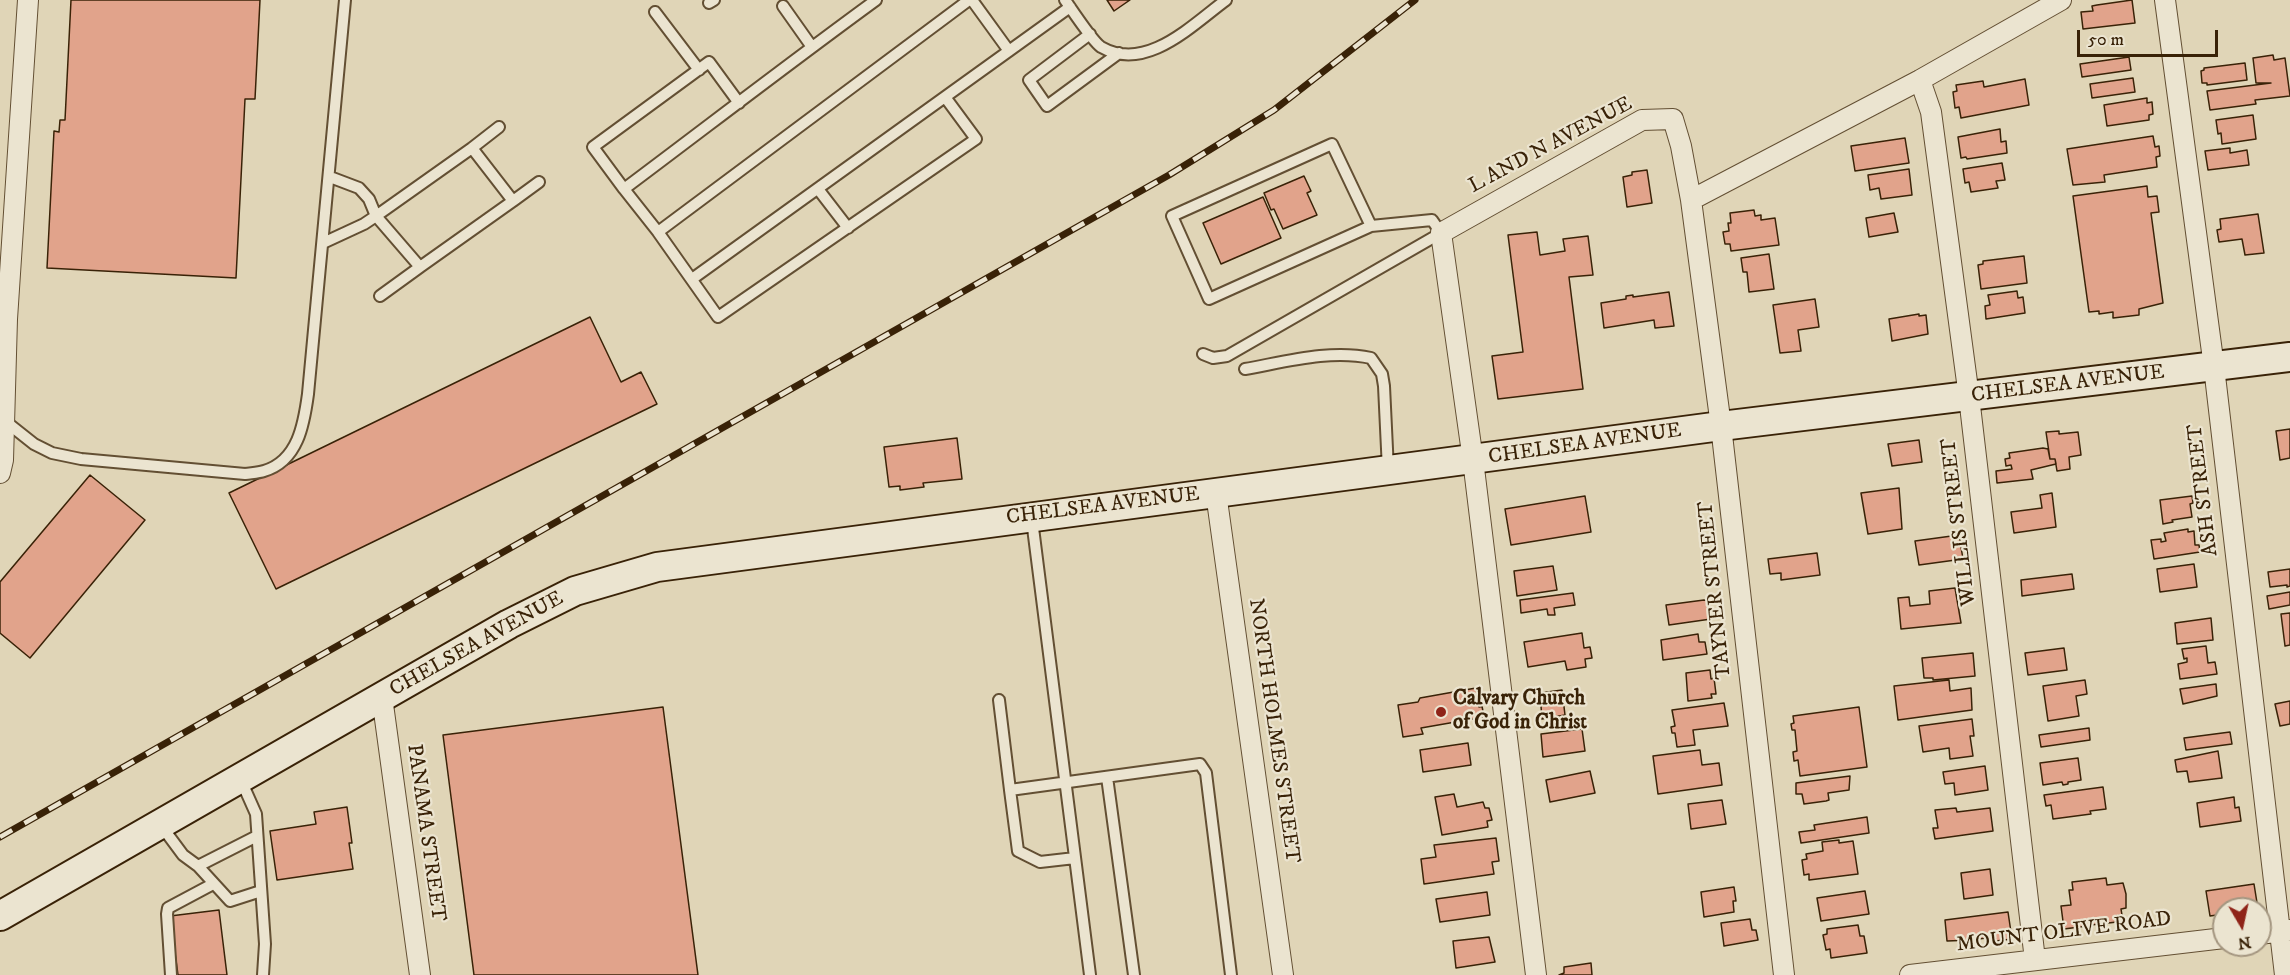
<!DOCTYPE html>
<style>
body{margin:0}
#map{position:relative;width:2290px;height:975px;overflow:hidden;background:#e0d5b7;font-family:"IM FELL DW Pica",serif}
canvas{display:block}
.north{position:absolute;left:2212px;top:897px;width:60px;height:60px;box-sizing:border-box;background:#ebe4d0;border:2px solid #a49680;border-radius:50%;rotate:171deg;font-size:16px;font-weight:700;line-height:24px;text-align:center;color:#392207}
.north::after{content:'';display:block;margin:auto;width:21px;height:27px;background:#8f2418;clip-path:polygon(50% 0,100% 100%,50% 72%,0 100%)}
.scale{position:absolute;left:2077px;top:30px;width:141px;height:27px;box-sizing:border-box;border:3px solid #392207;border-top:0;padding-left:8px;font-size:18px;line-height:21px;white-space:nowrap;color:#392207;-webkit-text-stroke:4px #ebe4d0;paint-order:stroke}
</style>
<div id="map">
<canvas width="2290" height="975"></canvas>
<div class="north">N</div>
<div class="scale">50 m</div>
</div>
<script>
const g = document.querySelector('canvas').getContext('2d');
g.lineJoin = 'round';
function fill(path, color) {
  g.fillStyle = color;
  g.fill(path, 'evenodd');
}
function strokePath(path, color, width, dash) {
  g.strokeStyle = color;
  g.lineWidth = width;
  g.lineCap = dash ? 'butt' : 'round';
  g.setLineDash(dash || []);
  g.stroke(path);
}
function label(font, color, halo, rows, align = 'center') {
  g.font = font + ' "IM FELL DW Pica",serif';
  g.lineWidth = 4.5;
  g.setLineDash([]);
  g.textBaseline = 'middle';
  g.strokeStyle = halo;
  g.fillStyle = color;
  for (const [text, x, y, turn = 0] of rows) {
    g.save();
    g.translate(x, y);
    g.rotate((+turn || 0) * Math.PI / 180);
    g.textAlign = isNaN(turn) ? turn : align;
    if (halo) g.strokeText(text, 0, 0);
    g.fillText(text, 0, 0);
    g.restore();
  }
}
const building = new Path2D(`
 M71 0H260L255 99H245L236 278 47 268 54 131 59 132 60 120H65Z
 M1107 0H1130L1114 11Z
 M2132 0 2135 23 2083 29 2081 12 2093 11 2092 6 2097 5Z
 M2273 55 2274 60 2285 58 2290 96 2255 100 2256 104 2210 110 2207 91 2271 83H2256L2253 58Z
 M2129 57 2131 70 2082 77 2080 64Z
 M2245 63 2247 80 2207 85V83H2202L2201 71 2204 70V68Z
 M2133 78 2135 92 2092 98 2090 84Z
 M2025 79 2029 105 1961 118 1959 107 1955 108 1953 92 1957 91 1956 85 1983 81 1984 87Z
 M2147 98V103L2152 102 2153 114 2149 115V120L2107 126 2104 105Z
 M2253 115 2256 139 2222 144 2221 133 2218 134 2216 120Z
 M2000 129 2001 142 2006 141 2007 153 1967 159 1966 157 1961 158 1958 137Z
 M2153 136 2155 147 2159 146 2160 156 2156 157 2157 167 2104 175 2105 182 2073 185 2067 149Z
 M1905 138 1909 163 1855 171 1851 146Z
 M2230 148V153L2247 150 2249 165 2208 170 2205 151Z
 M2002 163 2005 180 1996 181 1998 188 1971 192 1969 182 1965 183 1963 169Z
 M1909 169 1912 195 1881 199 1879 188 1870 190 1868 175Z
 M1647 170 1652 203 1627 207 1623 177 1632 175V172Z
 M1304 176 1311 191 1307 193 1317 215 1283 229 1274 209 1271 210 1264 193Z
 M2147 186 2148 197 2157 196 2159 212 2151 213 2163 303 2139 309V315L2113 318V312L2099 314V311L2089 312 2073 196Z
 M1263 197 1281 238 1221 264 1203 223Z
 M1754 210 1755 216 1761 215V220L1775 218 1779 245 1731 251 1730 244H1725L1723 232 1729 231 1728 223H1731L1730 213Z
 M1894 213 1898 232 1869 237 1866 218Z
 M2258 214 2264 253 2245 255 2242 239 2219 242 2217 230 2221 229 2220 219Z
 M1537 232 1540 255 1565 251 1563 239 1588 236 1593 275 1569 277 1583 389 1498 399 1492 356 1523 352 1508 235Z
 M1769 254 1774 289 1749 292 1747 272H1743L1741 258Z
 M2024 256 2027 283 1981 289 1978 265 1983 264V261Z
 M2017 291 2018 298 2023 297 2025 313 1986 319 1985 306 1990 305 1988 295Z
 M1669 292 1674 326 1655 328 1654 320 1604 328 1601 303 1626 299V296L1633 295V297Z
 M1815 299 1819 327 1798 330 1801 351 1780 353 1773 305Z
 M1919 314V316L1926 315 1928 334 1892 341 1889 319Z
 M590 317 621 382 641 372 657 404 276 589 229 493Z
 M2290 429V458L2280 460 2276 431Z
 M2059 431V434L2078 432 2081 455 2069 457 2070 469 2057 471 2055 459H2050L2046 432Z
 M957 438 962 479 923 483 924 487 900 490V486L889 487 884 447Z
 M1919 440 1922 462 1892 466 1888 444Z
 M2043 448 2048 449 2050 459H2055L2056 464 2031 470 2033 479 1997 483 1996 471 2012 469 2011 465 2006 466 2005 459 2010 458 2009 453Z
 M90 475 145 520 30 658 0 633V582Z
 M1899 488 1902 529 1868 534 1861 493Z
 M2052 493 2056 527 2014 533 2011 512 2042 508 2040 495Z
 M1585 496 1591 532 1511 545 1505 509Z
 M2192 496 2193 503 2190 504 2192 517 2172 520 2173 522 2163 524 2160 500Z
 M2188 529V532L2194 531 2195 545H2199L2200 552 2154 559 2151 540 2161 539V542L2166 541 2164 533Z
 M1959 535 1963 559 1919 565 1915 541Z
 M1817 553 1820 575 1781 580V573L1770 574 1768 559Z
 M2194 564 2197 587 2160 592 2157 569Z
 M1553 566 1557 590 1517 596 1514 571Z
 M2290 569V586L2287 587V585L2270 587 2268 572Z
 M2072 574 2074 589 2022 596 2021 580Z
 M1955 588 1961 623 1901 629 1898 598 1909 597 1910 606 1930 604 1929 591Z
 M2290 592V605L2269 609 2267 596Z
 M1573 593 1575 605 1554 608 1555 615H1548L1547 609 1521 613 1520 600Z
 M1704 600 1709 601 1711 619 1669 625 1666 605Z
 M2290 613V645L2285 646 2281 614Z
 M2211 618 2213 640 2177 644 2175 623Z
 M1582 633 1584 648 1590 647 1592 658 1585 659 1586 667 1567 670 1565 661 1528 667 1524 642Z
 M1698 634 1699 642H1705L1707 654 1663 660 1661 640Z
 M2206 646 2208 663 2215 662 2217 674 2180 679 2178 664 2187 662V658L2184 659 2182 649Z
 M2064 648 2067 670 2028 675 2025 653Z
 M1973 653 1975 676 1933 680V678H1924L1922 658Z
 M1710 670 1711 679 1714 678 1716 694H1711L1712 698 1688 701 1686 673Z
 M1949 680 1950 691 1971 688 1972 710 1898 720 1894 686Z
 M2085 680 2087 694 2076 696 2079 716 2048 721 2043 686Z
 M2216 684 2217 696 2183 704 2180 689Z
 M1476 688 1479 707 1482 706 1484 717 1421 728 1423 734 1403 737 1398 705 1418 702 1420 698Z
 M1562 690 1565 715 1542 719 1540 693Z
 M2290 701V724L2280 726 2275 704Z
 M1724 703 1728 726 1693 730 1695 745 1677 747 1675 733H1672L1671 727 1675 726 1672 710Z
 M663 707 698 975H474L443 735Z
 M1859 707 1867 767 1800 776 1798 760 1794 761 1793 752 1797 751 1795 730H1792L1791 724 1794 723 1793 716Z
 M1972 719 1974 736H1970L1973 756 1950 759 1949 748 1923 752 1919 726Z
 M2089 728 2090 740 2041 747 2039 735Z
 M1582 729 1585 751 1543 757 1541 734Z
 M2230 732 2232 744 2186 750 2184 738Z
 M1468 743 1471 765 1423 772 1420 750Z
 M1700 750 1702 765 1719 763 1722 785 1658 794 1653 756Z
 M2218 751 2222 778 2189 782 2187 771 2177 772 2175 760Z
 M2078 758 2081 780 2068 782V784L2063 785 2062 782 2043 785 2040 763Z
 M1985 766 1988 790 1955 795 1954 783 1945 784 1943 772Z
 M1590 771 1595 793 1550 802 1546 780Z
 M1850 776 1849 790 1828 793 1829 800 1826 801 1804 804 1802 794H1796V783Z
 M2103 787 2106 809 2090 811 2091 814 2053 819 2051 805 2046 806 2044 795Z
 M1454 794 1457 807 1483 802 1485 808H1489L1492 820 1487 821 1488 827 1442 835 1435 797Z
 M2234 797 2235 808 2239 807 2241 821 2200 827 2197 803Z
 M1722 800 1726 824 1691 829 1688 804Z
 M347 807 352 843H349L353 869 277 880 270 831 316 824 314 812Z
 M1956 808 1957 812 1990 808 1993 831 1935 839 1933 828H1938L1935 810Z
 M1867 817 1869 833 1801 843 1799 832 1815 830 1814 825Z
 M1496 838 1499 861 1492 862 1494 874 1424 884 1421 859 1436 857 1434 845Z
 M1839 840V843L1853 841 1858 874 1809 880V874L1804 875 1802 860 1807 859 1806 854 1823 851 1822 842Z
 M1990 869 1993 895 1964 899 1961 873Z
 M2106 878 2107 885 2123 883 2126 894V908L2121 909 2122 915 2116 916 2117 922 2091 925V928H2088L2087 926 2064 929 2061 906 2071 905 2069 890H2073L2072 882Z
 M2254 884 2258 909H2224V914L2210 916 2206 891Z
 M1734 887 1736 901H1733L1734 912 1704 917 1701 892Z
 M1865 891 1869 914 1821 921 1817 898Z
 M1487 892 1490 915 1440 922 1436 899Z
 M219 910 227 975H178L170 916Z
 M2008 912 2012 939 1988 942 1987 938 1978 939 1979 943 1972 944 1971 940 1947 941 1945 920Z
 M1750 919 1752 930H1756L1758 940 1724 946 1721 923Z
 M1858 925 1860 936H1864L1867 953 1831 958 1830 949 1826 950 1823 935 1827 934V929Z
 M1489 937 1495 962 1456 968 1453 941Z
 M1591 963 1592 975H1559L1564 973V967Z`);
fill(building, '#e1a38b');
strokePath(building, '#392207', 1.5);
const lane = new Path2D(`
 M972 0 1009 51
 M1065 0C1072 10 1093 42 1101 47 1146 73 1192 25 1226 0
 M709 3 714 0
 M783 6 812 47
 M655 12 699 70
 M1090 34 1029 80 1047 106 1119 53
 M945 97 976 139 718 317 658 232 969 0
 M739 103 709 62 593 147 624 189C708 126 791 62 876 0
 M472 148 499 127
 M624 189 658 232
 M818 189 848 228
 M513 201 539 182
 M323 243 364 224 376 216 472 148 513 201 420 267 376 216 369 199 359 188 330 177
 M692 279 1070 7
 M380 296 420 267
 M1203 354 1213 358 1227 356 1441 233 1432 220 1371 226 1209 299 1172 216 1332 144 1371 226
 M1245 369C1285 362 1330 349 1371 358L1382 374 1384 386 1388 470
 M5 421 34 444 52 453 81 459 245 474C251 473 258 473 264 471 298 461 304 424 308 394L345 0
 M1032 520 1090 975
 M999 700 1010 790 1200 764 1206 773 1231 975
 M1107 777 1134 975
 M240 778 256 814 265 944 263 975
 M1010 790 1018 851 1040 862 1075 858
 M160 824 183 855 198 866 257 836
 M198 866 230 901 261 891
 M171 975 167 914 168 908 213 884`);
const street = new Path2D(`
 M2165 0 2214 367 2285 975
 M1920 80 1931 112 1969 397 2035 960
 M1691 200 1920 80 2061 0
 M0 473 3 460 7 319 28 0
 M1216 493 1283 975
 M382 697 420 975
 M2260 934 2290 930
 M1536 975 1473 460 1441 233 1642 120 1673 119 1681 146 1691 200 1721 426 1784 975
 M1910 975 2224 938`);
const secondary = new Path2D(`
 M0 916 509 624 575 591 657 567 1721 426 2290 357`);
strokePath(lane, '#634f33', 14);
strokePath(street, '#634f33', 22);
strokePath(secondary, '#392207', 32);
strokePath(lane, '#ebe4d0', 10);
strokePath(street, '#ebe4d0', 20);
strokePath(secondary, '#ebe4d0', 28);
const rail = new Path2D(`
 M0 837 1169 175 1274 110 1415 0`);
strokePath(rail, '#392207', 7);
strokePath(rail, '#ebe4d0', 4.5, [14]);
for (const [x, y, r, color] of [
 [1441,712,6,"#8f2418"]
]) {
  const dot = new Path2D();
  dot.arc(x, y, r, 0, 2 * Math.PI);
  g.fillStyle = color;
  g.fill(dot);
  strokePath(dot, '#ebe4d0', 2);
}
label('21px', '#392207', '#ebe4d0', [
 ["L AND N AVENUE",1551,146,-28],
 ["CHELSEA AVENUE",2068,385,-7],
 ["CHELSEA AVENUE",1585,445,-8],
 ["ASH STREET",2204,490,-97],
 ["CHELSEA AVENUE",1103,507,-7],
 ["WILLIS STREET",1960,522,-97],
 ["TAYNER STREET",1716,590,-96],
 ["CHELSEA AVENUE",477,645,-29],
 ["NORTH HOLMES STREET",1273,731,82],
 ["PANAMA STREET",425,833,82],
 ["MOUNT OLIVE ROAD",2064,933,-7]
]);
label('bold 21px', '#392207', '#ebe4d0', [
 ["Calvary Church",1453,700],
 ["of God in Christ",1453,724]
], 'left');
</script>
